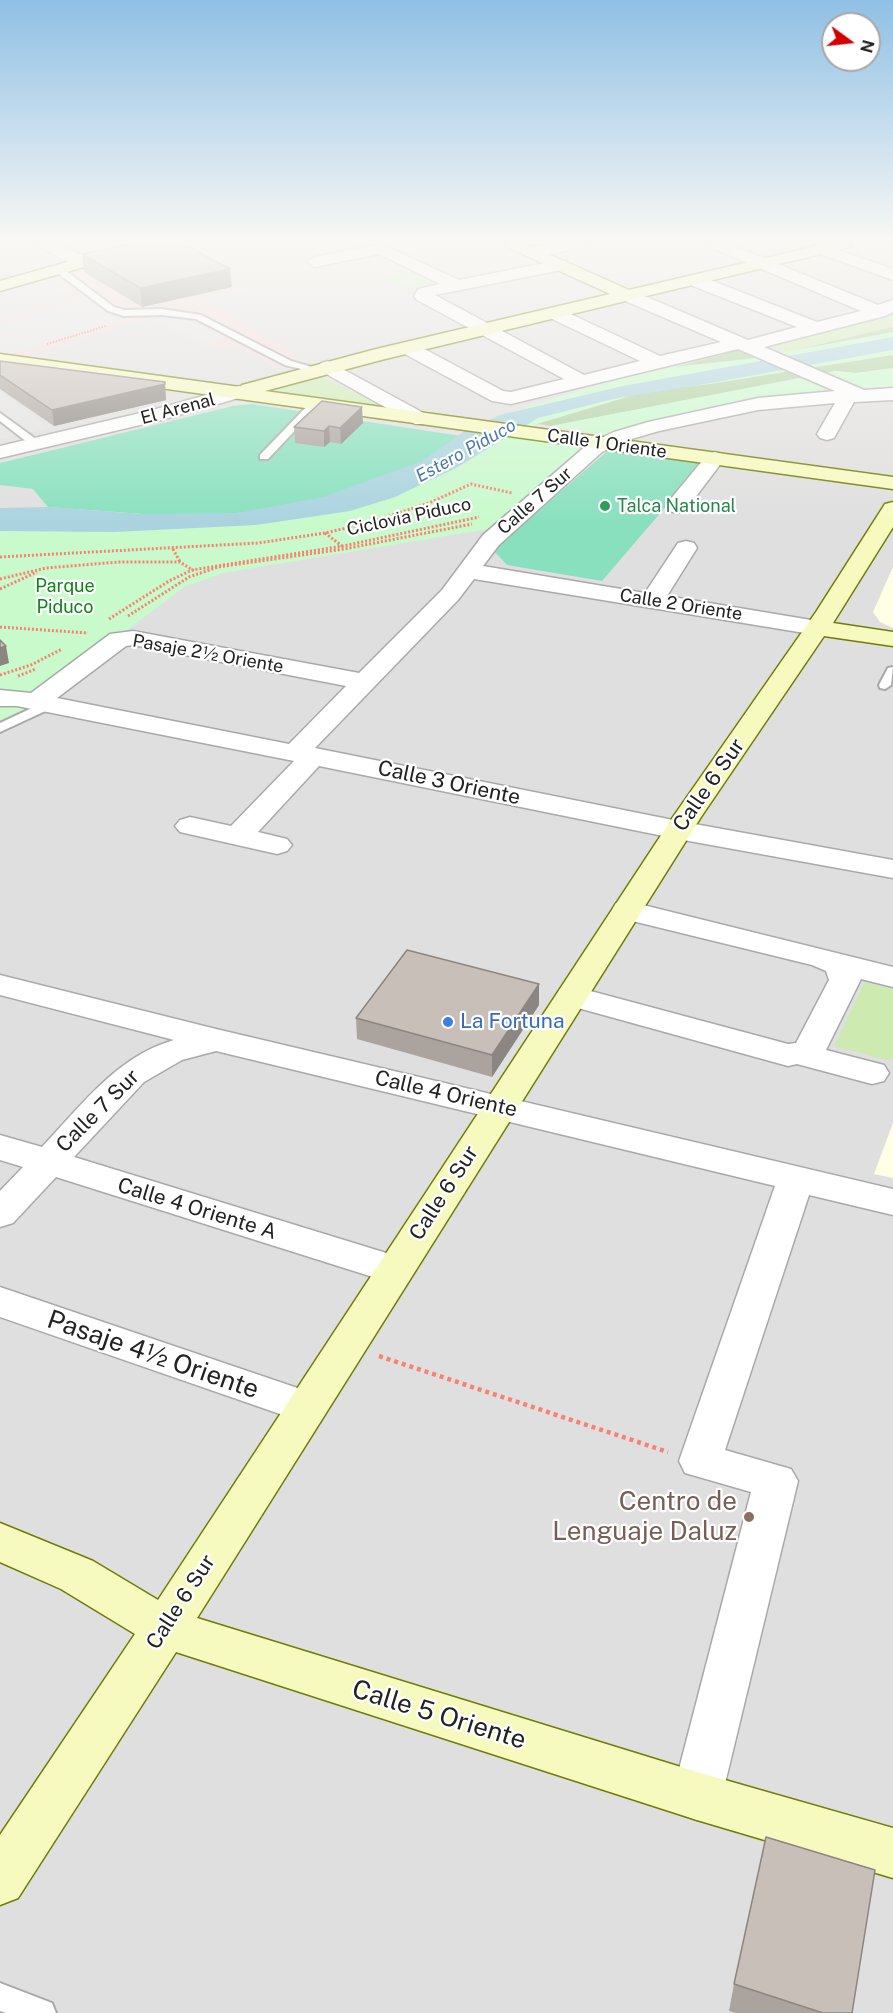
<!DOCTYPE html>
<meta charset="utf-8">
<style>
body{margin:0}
#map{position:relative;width:893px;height:2013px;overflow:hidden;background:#f2efe9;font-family:"Public Sans",sans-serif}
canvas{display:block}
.north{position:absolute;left:821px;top:12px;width:60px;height:60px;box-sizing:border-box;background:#fff;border:2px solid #a7a7a7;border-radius:50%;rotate:105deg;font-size:16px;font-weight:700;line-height:24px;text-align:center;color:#222}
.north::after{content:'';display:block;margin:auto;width:21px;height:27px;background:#d40000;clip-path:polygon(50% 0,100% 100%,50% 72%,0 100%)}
</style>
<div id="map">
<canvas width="893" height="2013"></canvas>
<div class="north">N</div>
</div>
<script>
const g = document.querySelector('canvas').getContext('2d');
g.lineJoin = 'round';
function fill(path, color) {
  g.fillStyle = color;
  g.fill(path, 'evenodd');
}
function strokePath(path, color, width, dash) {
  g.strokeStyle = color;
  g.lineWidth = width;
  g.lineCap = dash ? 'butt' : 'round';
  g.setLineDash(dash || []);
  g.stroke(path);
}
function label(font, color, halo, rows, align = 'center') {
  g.font = font + ' "Public Sans",sans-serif';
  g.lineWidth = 4.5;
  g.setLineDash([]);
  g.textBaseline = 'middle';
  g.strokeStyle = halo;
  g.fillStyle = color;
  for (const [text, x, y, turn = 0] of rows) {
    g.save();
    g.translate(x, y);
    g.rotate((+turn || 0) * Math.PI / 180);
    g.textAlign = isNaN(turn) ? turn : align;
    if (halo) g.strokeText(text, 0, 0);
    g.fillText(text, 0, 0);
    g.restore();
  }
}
fill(new Path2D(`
 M0 244H893V2013H0Z`), '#e0dfdf');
fill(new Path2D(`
 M165 245 244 288 201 297 306 362 276 367 231 343 213 349 151 318 19 358 0 355V321L70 296 50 279Z`), '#f2dad9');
fill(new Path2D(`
 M893 567V628L880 622 873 612Z
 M893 1123V1178L874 1174Z`), '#ffffe5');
fill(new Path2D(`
 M417 270 442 282 408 290 384 277Z
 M893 314V327L787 352 766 343Z
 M320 377 385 405 377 407 277 392 276 388 308 378Z
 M865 982 893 989V1056L891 1061 834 1046Z`), '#cdebb0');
fill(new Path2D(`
 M893 327V368L856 373 836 371 551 426 502 418 543 403 749 347 766 357Z`), '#add19e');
fill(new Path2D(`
 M893 332V355L710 384 647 391 537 424 518 433 590 445 494 528 223 573 184 587 34 701 28 711 0 728V515L343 499 506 414 645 370 747 359Z
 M893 368V391L693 413 607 435 551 426 836 371 856 373Z`), '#c8facc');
fill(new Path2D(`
 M252 404 461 436 435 460 342 496 266 510 218 515 143 514 48 507 33 489 0 485V463L233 406Z
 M611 448 704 462 602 581 507 565 493 550Z`), '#88e0be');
fill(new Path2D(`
 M78 298 129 319 12 355 0 354V325Z
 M170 317 193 321 226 339 208 346 151 318Z
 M0 391 49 428 0 440Z`), '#e2e2e2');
fill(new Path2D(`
 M893 337V350L705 384 613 399 538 418 456 468 395 497 350 511 256 525 115 532 0 531V508L48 507 143 514 238 513 323 497 422 461 465 431 500 415 623 386Z`), '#aad3df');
const lane = new Path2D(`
 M55 267H61L114 307 125 310 162 309 201 315 291 361 322 370 317 373 285 365 196 319 162 315 124 316 108 311 55 271Z
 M311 402 320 404 268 459H260V455Z
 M0 413 40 442V446H32L0 421Z
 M893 667 891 685 885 689 880 688 879 685 888 668Z
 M49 700 56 704 54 707 0 732V723Z
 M0 1983 52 2003 56 2013H6L0 2011Z`);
const street = new Path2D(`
 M38 244H58L88 258 90 262 82 267 76 266 40 247Z
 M381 244 459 280 560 260 566 261 568 265 566 269 435 295 584 375 640 361 548 317 545 313 548 309H560L660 356 721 342 623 300 620 296 623 292H635L748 340 797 327 688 284 685 280 688 276H700L817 322 861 311 710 247 708 244H729L878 305 893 300V312L885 316 764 347 864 390 893 388V400L854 402 834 438 827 440 820 438 817 434 835 403 758 410 659 431 628 440 602 452 499 545 483 566 645 593 678 543 686 541 694 543 697 548 667 596 817 621 826 623 829 628 826 633 817 635 474 579 458 600 315 748 678 821 893 860V878L678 839 319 766 258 832 287 839 292 845 287 851 277 854 180 832 175 826 180 820 190 817 231 826 294 761 17 706H0V690L31 693 110 634 133 631 359 673 442 590 483 535 588 444 614 432 648 422 758 398 835 391 738 349 511 404 492 401 401 352 399 348 401 344H415L503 391 511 392 564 379 417 300 414 296 418 289 440 284 379 254 315 267 307 262 315 257ZM133 645 346 686 289 744 57 698 126 646Z
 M555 244H586L584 247 533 258 525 253 527 249Z
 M821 244 893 269V280L815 252 813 249 815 246Z
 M328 361 429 416 432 420 429 424H415L321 371 318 367 321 363Z
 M239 386 246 388 249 392 246 396 161 420 0 458V446L149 411Z
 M715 452 722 454 726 458 722 462 685 511 677 513 669 511 666 506 669 501 708 454Z
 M627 901 893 967V987L861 979 826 1050 884 1065 889 1073 884 1081 872 1084 797 1064 788 1066 560 1003 556 996 560 989 572 986 788 1044 796 1043 829 980 826 971 812 965 616 917 612 910 616 903Z
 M0 975 216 1029 893 1189V1215L809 1195 725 1450 791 1469 798 1481 722 1796 715 1813 697 1820 679 1813 672 1796 751 1492 685 1473 679 1461 775 1186 216 1051 182 1060 144 1082 74 1157 409 1260 414 1270 409 1280 395 1284 56 1177 13 1223 0 1227V1191L23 1167 0 1160V1135L42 1147C81 1106 117 1056 174 1040L0 995Z
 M0 1287 321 1396 327 1407 321 1418 306 1423 0 1317Z`);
const secondary = new Path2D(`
 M131 244H156L154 247 0 291V281Z
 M505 244H526L629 290 825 244H852L850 247 381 360 265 391 893 477V489L0 366V354L240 387 242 385 376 349 610 294 507 247Z
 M893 502V527L833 623 893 632V646L824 636 701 817 197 1618 697 1772 893 1828V1878L697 1820 176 1652 18 1898 0 1905V1835L135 1634 61 1589 0 1562V1523L93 1561 158 1600 673 817 816 612 885 504Z`);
strokePath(lane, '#a9a9a9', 4);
strokePath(street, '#a9a9a9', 3);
strokePath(secondary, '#707d05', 3);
strokePath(new Path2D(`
 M47 344 106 326`), '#fa8072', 2, [1.5, 1.5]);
strokePath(new Path2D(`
 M325 533 342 546
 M173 549 180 562
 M0 557 258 543 325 533 368 523 429 503 471 484 512 493
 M0 579 46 568 119 562H180L194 571
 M0 589 37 572
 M128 616 189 577 218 567 344 549 472 524
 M109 619 169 581 192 570 343 546 479 517
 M0 627 88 633
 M0 675 31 665 62 649
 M18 676 36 669`), '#fa8072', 3, [2, 2]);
strokePath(new Path2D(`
 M379 1356 668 1452`), '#fa8072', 4.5, [4, 4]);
fill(lane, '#fff');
fill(street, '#fff');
fill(secondary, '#f7fabf');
fill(new Path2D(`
 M82 254 232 287 142 307 84 272Z
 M0 361 165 382 166 400 54 426 0 389Z
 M363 423 341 444 330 442 324 447 295 443 294 427Z
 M539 1005 492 1077 357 1039 356 1018Z
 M734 1984 852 2013H736L729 2011Z`), '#aba49e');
fill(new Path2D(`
 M230 269 232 287 142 307 140 288Z
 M165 384 166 400 54 426 52 410Z
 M362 407 363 423 341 444 340 428Z
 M329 426 330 442 324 447V431Z
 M6 646 9 663 0 666V648Z
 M539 984V1005L492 1077V1055Z`), '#8b8681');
const building = new Path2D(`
 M137 244H183L230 269 140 288 82 254Z
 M0 361 165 382V384L52 410 0 375Z
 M322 401 362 407 340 428 329 426 324 431 294 427Z
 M0 640 6 646 0 648Z
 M407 950 539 984 492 1055 356 1018Z
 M766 1837 875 1870 852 2013H823L734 1984Z`);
fill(building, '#c7bfb8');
strokePath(building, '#8b8681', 1.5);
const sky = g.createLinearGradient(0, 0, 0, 525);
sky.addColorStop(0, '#8fc0e4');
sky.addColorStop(0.46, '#f9f8f5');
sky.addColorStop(1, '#f9f8f500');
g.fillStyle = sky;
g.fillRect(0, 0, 893, 525);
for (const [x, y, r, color] of [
 [605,506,6,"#2e9e5b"],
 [448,1022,6,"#3f7fe0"],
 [749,1517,6,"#8d6e63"]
]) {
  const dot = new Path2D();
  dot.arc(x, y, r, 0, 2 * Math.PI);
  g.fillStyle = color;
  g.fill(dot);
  strokePath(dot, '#fff', 2);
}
label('18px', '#222', '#fff', [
 ["El Arenal",178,409,-15],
 ["Calle 1 Oriente",607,444,8],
 ["Calle 7 Sur",535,501,-41],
 ["Ciclovia Piduco",409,517,-12],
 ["Calle 2 Oriente",681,605,9],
 ["Pasaje 2½ Oriente",208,654,10]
]);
label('italic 18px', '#4a7aab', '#fff', [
 ["Estero Piduco",466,451,-29]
]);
label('18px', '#27864d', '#fff', [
 ["Talca National",617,506]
], 'left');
label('18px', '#0c8416', '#fff', [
 ["Parque",65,586],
 ["Piduco",65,607]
]);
label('21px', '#222', '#fff', [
 ["Calle 3 Oriente",449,783,12],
 ["Calle 6 Sur",709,785,-55],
 ["Calle 4 Oriente",446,1094,13],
 ["Calle 7 Sur",98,1111,-45],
 ["Calle 6 Sur",444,1193,-57],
 ["Calle 4 Oriente A",197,1209,17],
 ["Calle 6 Sur",181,1602,-57]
]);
label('21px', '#366cbe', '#fff', [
 ["La Fortuna",460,1022]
], 'left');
label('26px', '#222', '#fff', [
 ["Pasaje 4½ Oriente",153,1355,19],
 ["Calle 5 Oriente",439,1715,17]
]);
label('26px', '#785e54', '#fff', [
 ["Centro de",737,1502],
 ["Lenguaje Daluz",737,1532]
], 'right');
</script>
